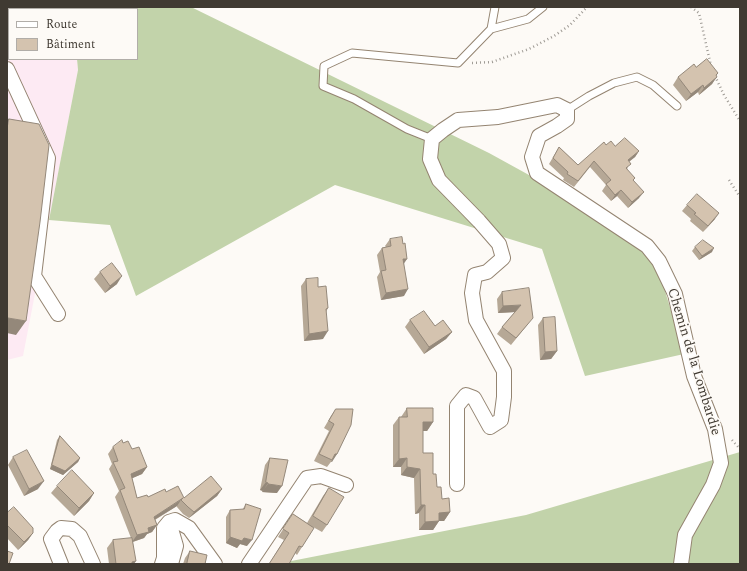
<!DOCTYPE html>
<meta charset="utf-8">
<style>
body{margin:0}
#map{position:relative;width:747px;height:571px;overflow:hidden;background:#fdfaf6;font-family:Spectral,serif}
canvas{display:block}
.frame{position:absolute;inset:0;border:8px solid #403a32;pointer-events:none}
.legend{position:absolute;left:8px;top:8px;width:130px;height:52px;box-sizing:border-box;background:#fdfaf6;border:1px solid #b1ada8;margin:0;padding:5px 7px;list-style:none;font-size:12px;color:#403a32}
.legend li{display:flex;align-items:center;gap:8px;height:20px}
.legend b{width:20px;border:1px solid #b1ada8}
</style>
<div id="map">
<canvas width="747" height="571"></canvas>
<div class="frame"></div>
<ul class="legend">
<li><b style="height:5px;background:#fff"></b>Route</li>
<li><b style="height:11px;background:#d4c3af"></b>Bâtiment</li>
</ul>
</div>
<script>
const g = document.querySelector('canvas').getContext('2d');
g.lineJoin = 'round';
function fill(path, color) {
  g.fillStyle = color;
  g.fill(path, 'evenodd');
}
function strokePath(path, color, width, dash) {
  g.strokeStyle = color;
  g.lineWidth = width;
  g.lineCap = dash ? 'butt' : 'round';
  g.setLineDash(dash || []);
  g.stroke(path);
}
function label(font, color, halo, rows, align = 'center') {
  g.font = font + ' Spectral,serif';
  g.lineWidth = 3.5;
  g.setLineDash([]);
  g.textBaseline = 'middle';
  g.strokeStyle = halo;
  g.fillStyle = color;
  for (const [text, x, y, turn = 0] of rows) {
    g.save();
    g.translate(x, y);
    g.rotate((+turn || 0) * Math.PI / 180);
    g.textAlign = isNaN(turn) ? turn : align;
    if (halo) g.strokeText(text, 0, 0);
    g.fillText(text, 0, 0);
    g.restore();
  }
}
fill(new Path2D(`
 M7 7H68L69 9H9V59H77L78 70 23 356 7 360Z`), '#fdeaf3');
fill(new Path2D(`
 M68 7H191L489 153 529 175 656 261 684 354 585 376 542 249 335 185 136 296 110 225 49 220 78 70 77 59H137V9H69Z
 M740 452V564H276L526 515Z`), '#c2d3aa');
const service = new Path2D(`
 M491 29 528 19 543 7
 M567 110 589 96 614 83 637 77 653 85 677 106
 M432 139 407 129 354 99 323 86 324 66 352 53 458 63 491 29 495 7`);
const minor = new Path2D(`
 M7 69 48 158 34 276 58 314
 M457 484V406L466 395 474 398 490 427 501 420 504 397V371L476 320 472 293 475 275 487 272 503 258 499 244 479 221 439 180 430 159 432 139 443 130 458 120 498 117 557 105 567 110V119L557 126 539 136 532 157 537 173 647 246 659 261 675 294 694 376 715 429 721 463 713 485 685 535 681 564
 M169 522 176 546 171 564
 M61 564 51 539 57 531 61 528 72 529 80 536 93 564
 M162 564 164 558V528L169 522 175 520 189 528 215 564
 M249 564 307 478 321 476 346 485`);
strokePath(service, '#948471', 9);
strokePath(minor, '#948471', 16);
strokePath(new Path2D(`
 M691 7 699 13 711 66
 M472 63 492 62 529 49 554 36 570 25 587 7
 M715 76 724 95 740 121
 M729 180 740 197
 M732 440 740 449`), '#9f9b95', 2.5, [1, 3]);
strokePath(service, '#fff', 7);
strokePath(minor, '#fff', 14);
fill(new Path2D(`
 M7 7H52V9H9V38L7 33Z
 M696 67 716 76 712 84 699 95 698 92 686 101 673 85 678 77Z
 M606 145 639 151 635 157 629 162 627 170 633 180 639 198 628 208 617 196 611 201 602 191 606 185 590 167 574 187 563 180 564 178 549 164 559 147 578 165Z
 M687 205 715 219 703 232 690 221 691 219 682 211Z
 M390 239 404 264V296L381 300 377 277 380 272 377 255 382 248 386 247 385 246Z
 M695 247 712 252 699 260 692 251Z
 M100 272 117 284 105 293 94 279Z
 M306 279 318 287 328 308 326 312 323 339 304 341 301 286Z
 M502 292 528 324 511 345 497 334 502 327 515 312 498 313 497 299Z
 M543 318 557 351 551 359 540 360 538 325Z
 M410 320 435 326 452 332 446 339 424 354 405 327Z
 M407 408 433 422 427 431H423V453L433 474 437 487 442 499 450 512 444 521H439L433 530H419V513L415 514 414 478 401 475V467H393V425L399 417H401Z
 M336 409 337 454 327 467 314 461 329 431 324 428 331 416Z
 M60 436 80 458 78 462 63 475 50 469 57 440Z
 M123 443 132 449 147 467 142 474 132 478 137 498 148 497 166 492 184 498 222 489 217 496 189 518 183 514 177 507V506L155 520 157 525 152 532 147 534 144 538 133 542 134 564H109L107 548 113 540 131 538 115 497 119 491 109 469 112 464 108 454 113 447Z
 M13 457 38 489 24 496 8 465Z
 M270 458 277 493 262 492 263 491 260 490 265 465Z
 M57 486 94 493 89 501 74 516 51 493Z
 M329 488 327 525 322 532 313 527 302 547 297 555 295 553 289 564H269L284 540 278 537 293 514 307 523 323 496Z
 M246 504 247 546 240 544 237 548 226 543V517L230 510H242Z
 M7 513 33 533 28 540 18 550 7 538Z
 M190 551 205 564H183L185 558Z`), '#b6a896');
fill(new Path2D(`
 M718 73 714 79 717 77 712 84 699 95 704 88Z
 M703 85 698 92 686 101 691 94Z
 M639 151 635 157 623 166 628 160Z
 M621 190 617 196 611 201 615 195Z
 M644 192 639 198 628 208 632 202Z
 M719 213 715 219 703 232 708 226Z
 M714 248 712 252 699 260 702 256Z
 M403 259H407L403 265Z
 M122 276 117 284 105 293 110 286Z
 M408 289 404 296 381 300 386 293Z
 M521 305 516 312 498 313 503 306Z
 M8 318 26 321 16 335 7 333V319Z
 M328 331 323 339 304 341 309 334Z
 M452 332 446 339 424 354 429 347Z
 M557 351 551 359 540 360 545 352Z
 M423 422H433L427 431H417Z
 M335 454H337L332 462H331Z
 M80 458 78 462 63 475 50 469 52 465Z
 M407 458 401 467H393L399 459Z
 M147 467 142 474 126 481 131 474Z
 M407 467 420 469 414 478 401 475Z
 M44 481 38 489 24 496 29 489Z
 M266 482 268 483 263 491 260 490Z
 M268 484 282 486 277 493 262 492Z
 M222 489 217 496 189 518 194 512Z
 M94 493 89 501 74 516 79 508Z
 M181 500 177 506 149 523 154 517Z
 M421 505H425L419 513 415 514Z
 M450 512 444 521H433L439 513Z
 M439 521 433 530H419L425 522Z
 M157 525 152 532 147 534 144 538 132 542 137 535 148 528Z
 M33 533 28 540 18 550 24 542Z
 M230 537 244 538 252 540 247 546 240 544 237 548 226 543Z
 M136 561 134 564H130L132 562Z`), '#94887a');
const building = new Path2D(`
 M11 7H52V9H12Z
 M707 59 718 73 716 75 717 77 704 88 703 85 691 94 678 77 694 64 696 67Z
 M9 119 39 124 49 145 40 222 26 321 8 318 7 321V129Z
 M625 138 639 151 628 160 631 164 626 168 635 178 633 180 644 192 632 202 621 190 615 195 606 184 611 180 594 161 578 181 567 174 568 172 553 158 559 147 578 165 604 142 606 145 611 141 615 146Z
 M697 194 719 213 708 226 694 214 696 213 687 205Z
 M402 237 403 244 405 243 407 259H403L408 289 386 293 381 271 386 270 382 248 391 246 390 239Z
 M703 240 714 248 702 256 695 247Z
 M112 263 122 276 110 286 100 272Z
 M318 278V287L326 286 328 308 326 309 328 331 309 334 306 279Z
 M529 288 533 318 516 338 502 327 521 305 503 306 502 292Z
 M424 311 435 326 443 320 452 332 429 347 410 320Z
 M555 317 557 351 545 352 543 318Z
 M407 408H433V422H423V453H433V474H436L437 487H441L442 499 449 498 450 512 439 513V521L425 522V505H421L420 469 407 467V458L399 459V417H407Z
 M336 409H353L351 425 337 454H335L332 460 319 454 334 424 329 421Z
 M60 436 80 458 65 471 52 465Z
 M122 440 123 443 128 441 132 449 139 447 147 467 131 474 137 498 147 495 148 497 165 489 166 492 178 486 184 498 211 476 222 489 194 512 188 507 181 500 183 498 154 517 157 525 148 528 149 532 137 535 120 490 125 488 113 462 118 461 113 447Z
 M27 450 44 481 29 489 13 457Z
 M270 458 288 460 282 486 268 484V483L266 482Z
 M72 470 94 493 79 508 57 486Z
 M329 488 344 497 327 525 313 516Z
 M246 504 261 509 252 540 244 538 242 541 230 537V510L244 509Z
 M14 507 33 528V533L24 542 7 525V513Z
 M293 514 314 528 302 547 299 546 289 564H269L289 533 283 529Z
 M132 538 136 561 132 562V564H116L113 540Z
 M7 551 13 553 9 564H7Z
 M190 551 207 555 205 564H187Z`);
fill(building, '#d4c3af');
strokePath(building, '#94887a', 1);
label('14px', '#403a32', '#fdfaf6', [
 ["Chemin de la Lombardie",693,362,73]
]);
</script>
